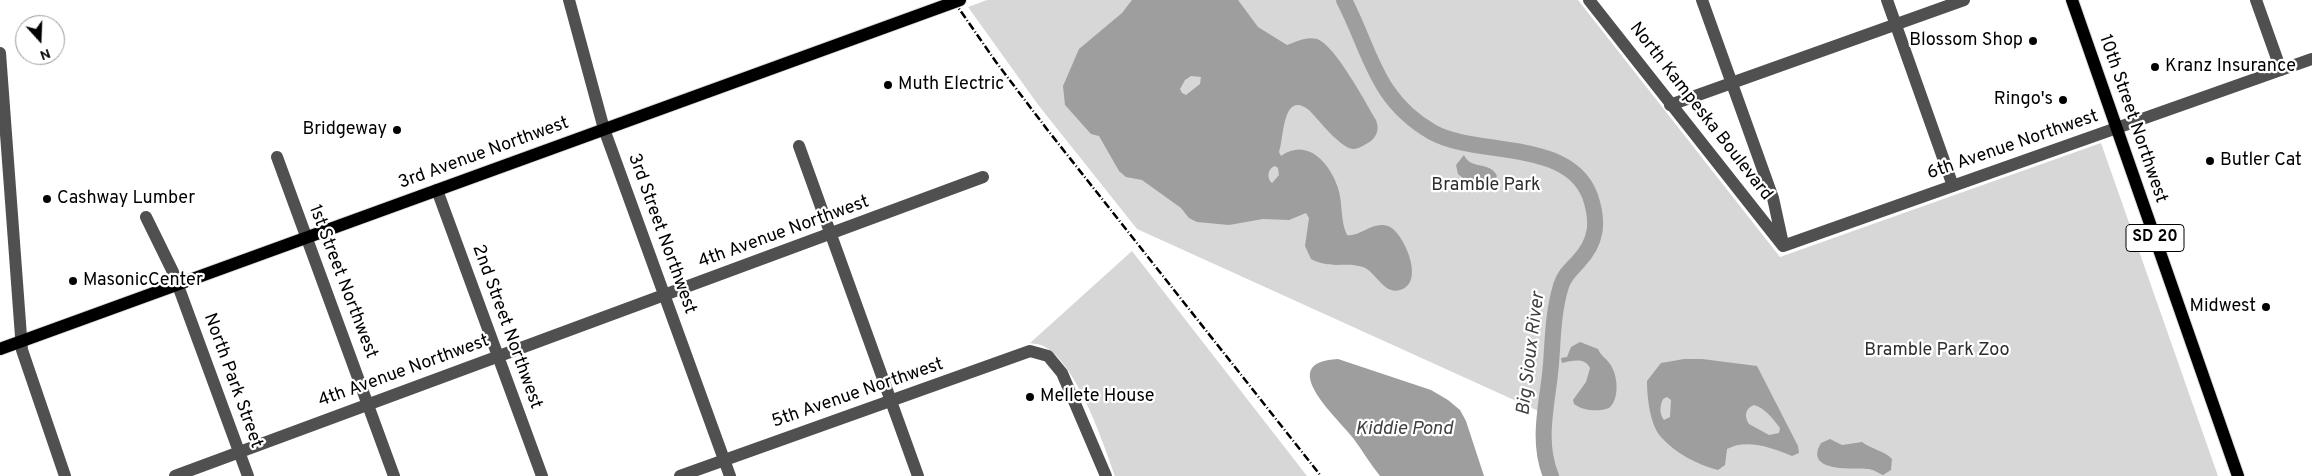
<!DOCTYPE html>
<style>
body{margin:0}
#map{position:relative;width:2312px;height:476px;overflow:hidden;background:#fff;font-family:Overpass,sans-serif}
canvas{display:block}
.north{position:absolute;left:15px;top:15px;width:50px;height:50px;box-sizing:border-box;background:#fff;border:1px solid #999;border-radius:50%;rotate:160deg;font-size:14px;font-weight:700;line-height:20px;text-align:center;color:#000}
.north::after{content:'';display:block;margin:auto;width:18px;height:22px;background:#000;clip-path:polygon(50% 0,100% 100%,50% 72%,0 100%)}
</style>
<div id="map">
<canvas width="2312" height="476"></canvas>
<div class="north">N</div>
</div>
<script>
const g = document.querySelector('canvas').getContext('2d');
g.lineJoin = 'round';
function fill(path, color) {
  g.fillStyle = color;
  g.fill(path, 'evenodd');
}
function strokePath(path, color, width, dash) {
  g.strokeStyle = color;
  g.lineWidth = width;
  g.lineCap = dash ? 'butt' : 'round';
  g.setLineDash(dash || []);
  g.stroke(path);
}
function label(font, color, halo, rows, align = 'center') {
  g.font = font + ' Overpass,sans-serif';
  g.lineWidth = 4.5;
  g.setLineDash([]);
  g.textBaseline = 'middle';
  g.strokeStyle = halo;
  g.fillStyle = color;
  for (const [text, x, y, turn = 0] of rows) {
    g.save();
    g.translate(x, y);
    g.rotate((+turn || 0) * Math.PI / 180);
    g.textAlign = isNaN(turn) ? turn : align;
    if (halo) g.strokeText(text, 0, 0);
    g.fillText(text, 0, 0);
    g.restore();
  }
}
fill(new Path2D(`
 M987 0H1578L1780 257 2101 143 2218 476H1551L1544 451 1545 414 1137 229 1039 106 968 7Z
 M1132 251 1307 476H1115C1103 442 1077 365 1045 347 1041 344 1035 344 1030 343Z`), '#d7d7d7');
fill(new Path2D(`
 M1132 0H1238L1258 27 1287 45C1296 42 1306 36 1317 39 1335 45 1366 103 1376 120 1379 128 1378 135 1371 141 1366 144 1359 149 1353 149 1340 148 1318 119 1309 110 1282 89 1284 139 1279 152L1281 156C1307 137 1330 163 1338 188 1343 203 1340 221 1347 235 1359 238 1374 219 1390 227 1404 234 1426 283 1400 290 1384 295 1376 272 1363 267 1345 261 1332 270 1311 259L1305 246 1309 218 1306 213 1289 220 1263 219 1229 225 1197 222 1189 218 1181 208 1142 180 1126 177 1119 171 1099 136 1091 134 1065 105 1063 86 1079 49 1122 13ZM1191 76 1201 77 1200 84 1186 95 1182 93 1180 89 1185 80ZM1275 166 1278 168 1279 175 1272 183C1266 178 1268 168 1275 166Z
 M1464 155C1470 170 1491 161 1497 176L1493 183C1478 188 1469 184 1458 174L1456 165Z
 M1580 342 1598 349C1601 356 1606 358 1610 364 1618 375 1620 399 1609 408 1599 412 1583 411 1574 404L1573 400 1586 382 1590 368C1584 357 1573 361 1562 363L1561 358 1567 357 1571 347Z
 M1338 359 1431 390 1448 400 1460 410 1466 421 1484 476H1380C1370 464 1363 451 1353 438 1339 419 1273 362 1338 359Z
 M1684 359H1702L1757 366 1798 446 1799 453 1792 456C1774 448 1746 438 1727 449L1725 465 1718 470C1698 465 1675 453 1661 437 1650 425 1647 397 1647 381L1661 363ZM1667 397 1671 400 1670 417 1664 420C1659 414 1660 405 1663 399ZM1754 405C1765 408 1773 419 1780 428L1779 433 1769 435 1749 424C1744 417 1745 408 1754 405Z
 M1830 439 1842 445 1862 442C1871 449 1885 451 1892 459L1891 470 1883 475C1878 473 1873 469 1868 469 1855 468 1803 473 1821 443Z`), '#9e9e9e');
strokePath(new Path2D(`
 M1344 0C1371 52 1375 99 1432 132 1476 157 1568 138 1590 196 1599 222 1597 242 1578 262 1571 270 1564 275 1561 286 1553 312 1553 338 1551 364 1548 402 1536 440 1551 476`), '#9e9e9e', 16);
const major = new Path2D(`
 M2072 0 2238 476
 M0 349 960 0`);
strokePath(major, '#dbdbdb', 14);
strokePath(new Path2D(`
 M569 0 604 129 730 476
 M1589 0 1783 246
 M1702 0 1773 198 1783 244
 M1887 0 1953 186
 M2256 0 2281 70
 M0 53 22 350 65 476
 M1670 105 1964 0
 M799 146 918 476
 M277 157 394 476
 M437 190 542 476
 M146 217 173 272 248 476
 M1783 246 2312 59
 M175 476 983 177
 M680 476 1030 351 1048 356 1062 373 1106 476`), '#505050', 12);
strokePath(major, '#000', 12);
strokePath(new Path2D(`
 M953 0 996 62 1046 128 1321 476`), '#000', 2.5, [8, 2.5, 1, 2.5]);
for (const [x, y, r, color] of [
 [2033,41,5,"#000"],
 [2155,67,5,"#000"],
 [888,85,5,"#000"],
 [2063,100,5,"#000"],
 [397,130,5,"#000"],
 [2210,161,5,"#000"],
 [47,199,5,"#000"],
 [73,281,5,"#000"],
 [2266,307,5,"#000"],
 [1030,397,5,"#000"]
]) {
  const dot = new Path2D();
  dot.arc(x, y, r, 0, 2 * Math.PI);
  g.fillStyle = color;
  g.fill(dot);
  strokePath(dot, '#fff', 2);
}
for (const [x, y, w] of [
 [2155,238,58]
]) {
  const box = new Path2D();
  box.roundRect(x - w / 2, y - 13.5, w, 27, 4);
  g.fillStyle = '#fff';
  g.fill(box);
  strokePath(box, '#000', 1);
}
label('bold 16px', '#000', null, [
 ["SD 20",2155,238]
]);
label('18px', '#000', '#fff', [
 ["Blossom Shop",2023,41,"right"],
 ["Kranz Insurance",2165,67],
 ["Muth Electric",898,85],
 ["Ringo's",2053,100,"right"],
 ["Bridgeway",387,130,"right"],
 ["Butler Cat",2220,161],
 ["Cashway Lumber",57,199],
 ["MasonicCenter",83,281],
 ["Midwest",2256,307,"right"],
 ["Mellete House",1040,397]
], 'left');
label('18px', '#000', '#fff', [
 ["North Kampeska Boulevard",1700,112,52],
 ["10th Street Northwest",2132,119,71],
 ["6th Avenue Northwest",2013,146,-19],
 ["3rd Avenue Northwest",484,154,-20],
 ["4th Avenue Northwest",784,233,-20],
 ["3rd Street Northwest",661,234,70],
 ["1st Street Northwest",342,282,69],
 ["2nd Street Northwest",506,327,70],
 ["4th Avenue Northwest",404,372,-20],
 ["North Park Street",232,381,70],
 ["5th Avenue Northwest",858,394,-19]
]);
label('18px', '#2e2e2e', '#fff', [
 ["Bramble Park",1486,186],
 ["Bramble Park Zoo",1937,351]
]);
label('italic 19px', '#3f3f3f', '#fff', [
 ["Big Sioux River",1532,354,-83],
 ["Kiddie Pond",1404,430]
]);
</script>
